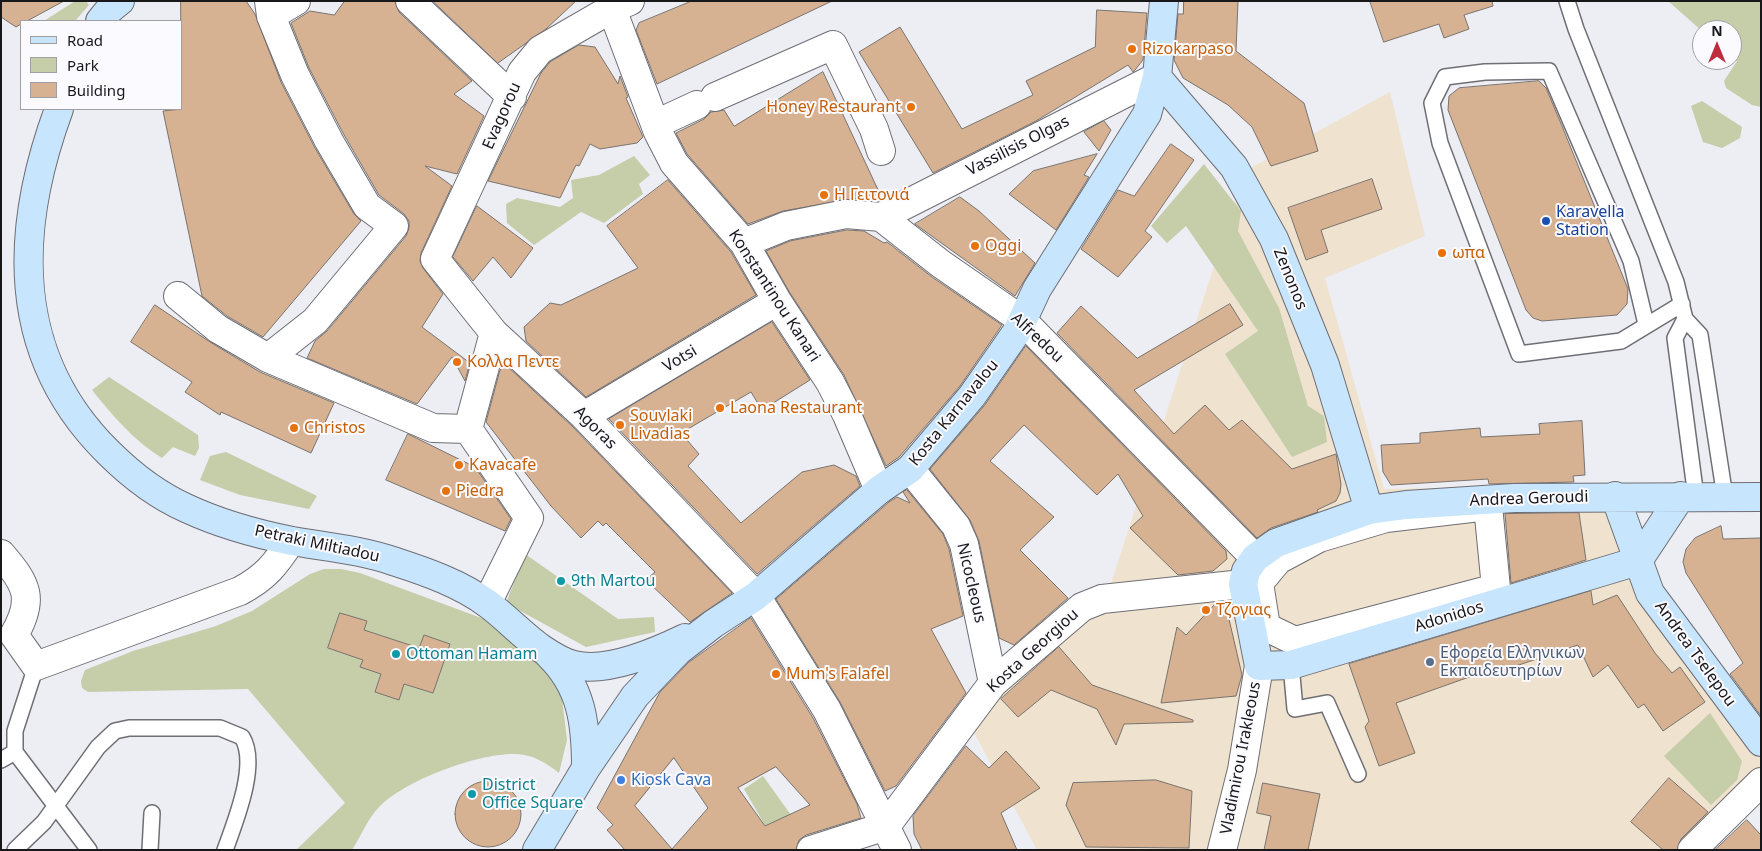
<!DOCTYPE html>
<meta charset="utf-8">
<style>
body{margin:0}
#map{position:relative;width:1762px;height:851px;overflow:hidden;background:#ededf4;font-family:"Noto Sans",sans-serif}
canvas{display:block}
.frame{position:absolute;inset:0;border:2px solid #18181b;pointer-events:none}
.legend{position:absolute;left:20px;top:20px;width:162px;height:90px;box-sizing:border-box;background:#fbfaff;border:1px solid #a0a0a4;margin:0;padding:6px 9px;list-style:none;font-size:15px;color:#18181b}
.legend li{display:flex;align-items:center;gap:10px;height:25px}
.legend b{width:25px;border:1px solid #a0a0a4}
.north{position:absolute;left:1692px;top:20px;width:50px;height:50px;box-sizing:border-box;background:#fbfaff;border:1px solid #a0a0a4;border-radius:50%;rotate:0deg;font-size:14px;font-weight:700;line-height:20px;text-align:center;color:#18181b}
.north::after{content:'';display:block;margin:auto;width:18px;height:22px;background:#bd2d3e;clip-path:polygon(50% 0,100% 100%,50% 72%,0 100%)}
</style>
<div id="map">
<canvas width="1762" height="851"></canvas>
<div class="frame"></div>
<ul class="legend">
<li><b style="height:6px;background:#c7e5fd"></b>Road</li>
<li><b style="height:14px;background:#c5cda9"></b>Park</li>
<li><b style="height:14px;background:#d6b192"></b>Building</li>
</ul>
<div class="north">N</div>
</div>
<script>
const g = document.querySelector('canvas').getContext('2d');
g.lineJoin = 'round';
function fill(path, color) {
  g.fillStyle = color;
  g.fill(path, 'evenodd');
}
function strokePath(path, color, width, dash) {
  g.strokeStyle = color;
  g.lineWidth = width;
  g.lineCap = dash ? 'butt' : 'round';
  g.setLineDash(dash || []);
  g.stroke(path);
}
function label(font, color, halo, rows, align = 'center') {
  g.font = font + ' "Noto Sans",sans-serif';
  g.lineWidth = 4;
  g.setLineDash([]);
  g.textBaseline = 'middle';
  g.strokeStyle = halo;
  g.fillStyle = color;
  for (const [text, x, y, turn = 0] of rows) {
    g.save();
    g.translate(x, y);
    g.rotate((+turn || 0) * Math.PI / 180);
    g.textAlign = isNaN(turn) ? turn : align;
    if (halo) g.strokeText(text, 0, 0);
    g.fillText(text, 0, 0);
    g.restore();
  }
}
fill(new Path2D(`
 M1390 92 1425 236 1325 278 1384 489 1613 485 1654 585 1761 728V798L1708 850H1037L969 723 1010 666 1102 611 1245 171Z`), '#efe2ce');
fill(new Path2D(`
 M75 1H86L89 5 75 21H44Z
 M1668 1H1761V107L1752 105 1726 88 1724 81 1737 61 1732 57V30L1702 31Z
 M1702 101 1742 127 1740 138 1722 148 1703 142 1691 106Z
 M634 156 650 175 639 184 643 194 604 223 581 212 534 245 507 223 506 204 517 198 560 207 573 198 571 180 599 175Z
 M1204 164 1241 211 1238 231 1279 308 1308 406 1324 416 1327 442 1292 457 1225 354 1258 331 1186 226 1167 243 1151 226Z
 M109 377 198 435 199 448 195 456 173 447 162 458C133 440 113 416 92 390Z
 M226 452 317 496 309 509 240 495 200 480 210 456Z
 M525 554 618 619 654 617 655 632 586 647 506 603Z
 M324 569H341L360 573 484 619 560 682 567 740 559 773C546 763 534 755 517 754 480 752 405 780 379 807 368 818 361 836 352 850H296L345 803 248 689 88 692 82 688 81 681 85 670 133 651 216 626 252 611 310 574Z
 M1710 713 1742 761 1737 780 1711 805 1664 756Z
 M763 776 791 815 767 829 744 789Z`), '#c5cda9');
const building = new Path2D(`
 M1 1H64L27 21H21V24L16 27 1 17Z
 M181 1H246L255 14 281 82 315 148 354 214 361 221 263 337 227 316 202 296 163 111 181 109Z
 M345 1H395L399 12 472 81 454 94 484 116 457 174 425 166 452 186 421 253 420 261 423 268 443 294 422 327 470 363 465 381 452 357 417 404 307 358 315 341 327 331 406 236 409 228V221L404 214 379 195 343 133 309 68 291 23 310 11 334 15Z
 M433 1H576L546 29 498 63Z
 M692 1H832L657 84 636 30 639 23Z
 M1184 1H1238L1236 51 1304 103 1318 151 1271 166 1252 127 1228 105 1183 78 1174 60 1178 14H1183Z
 M1370 1H1492L1493 6 1464 15 1469 29 1444 38 1439 24 1384 42Z
 M1097 10 1147 13 1143 60 1135 70 1133 72 1128 65 1036 121 933 173 859 52 900 27 962 129 1033 95 1026 81 1095 47Z
 M579 45 595 47 618 84 620 76 628 97 626 98 643 137 637 143 600 149 590 144 579 166 576 165 560 198 488 181 541 73 550 62Z
 M823 72 880 194 783 211 748 224 687 154 676 133 704 119 711 112 724 110 734 126Z
 M1539 81 1546 88 1562 126 1628 289 1627 304 1617 315 1542 321 1533 318 1526 310 1448 110 1449 96 1459 88Z
 M1104 121 1111 130 1099 151 1084 132Z
 M1171 144 1194 160 1145 231 1152 237 1118 277 1081 249 1118 190 1134 196Z
 M1097 154 1084 175 1089 177 1056 230 1009 194 1033 171Z
 M1372 179 1382 209 1321 230 1328 252 1306 260 1288 208Z
 M668 180 731 252 756 295 586 397 526 341 524 327 550 303 561 305 638 268 607 226Z
 M960 197 979 211 1035 263 1015 296 915 224Z
 M477 206 533 248 511 278 493 257 473 281 453 257Z
 M847 230 864 231 884 243 887 242 932 277 1002 325 960 386 899 457 886 466 844 375 790 293 766 251 790 241Z
 M1230 304 1243 325 1134 390 1174 434 1205 405 1229 430 1242 420 1292 469 1336 454 1341 484 1340 493 1336 501 1317 510 1318 512 1271 528 1257 538 1057 333 1081 306 1137 358Z
 M155 305 210 342 260 372 334 403 311 453 221 412 220 415 185 392 192 382 131 342Z
 M772 322 810 380 762 410 751 392 681 433 699 454 688 466 741 523 802 472 834 465 856 476 860 486 757 574 609 419Z
 M1026 346 1226 551 1227 559 1213 571 1178 575 1130 528 1143 516 1118 474 1097 495 1024 425 990 461 1054 517 1020 550 1068 598 1014 645 999 638 979 541 970 520 930 469 984 406Z
 M507 366 573 427 732 593 690 622 646 580 655 572 606 523 603 526 598 521 581 538 551 506 486 422 500 370Z
 M1582 421 1585 475 1573 476 1574 482 1489 484 1488 479 1391 485 1383 472 1381 445 1420 443V433L1480 428 1481 437 1540 434 1539 424Z
 M408 434 475 467 511 519 505 531 386 480Z
 M907 490 943 534 949 549 963 616 931 629 966 693 896 786 885 791 840 702 776 599 889 502 897 497 910 503 903 492Z
 M1579 513 1586 560 1511 583 1505 514Z
 M1721 526 1723 539 1761 538V716L1730 674 1743 663 1686 573 1683 562 1686 549 1695 538Z
 M1591 591 1593 605 1617 595 1655 653 1672 673 1680 667 1705 702 1663 731 1644 704 1638 708 1608 665 1593 677 1578 645 1504 670 1503 665 1396 703 1415 753 1379 766 1365 727 1369 721 1349 664Z
 M1225 602 1242 675 1236 696 1161 703 1177 627 1186 635 1216 603Z
 M340 613 367 621 364 630 419 648 424 635 450 644 433 693 404 684 399 700 375 692 381 674 360 667 363 660 328 648Z
 M751 618 813 718 857 804 861 818 806 835 799 840 796 850H625L607 830 613 825 597 808 660 692 688 663ZM674 758 708 808 672 849 635 806ZM776 767 810 805 765 826 738 788Z
 M1059 647 1092 685 1193 720V722L1124 724 1116 745 1097 709 1051 690 1018 717 1001 699Z
 M966 746 989 768 1006 751 1040 788 1001 813 1017 850H922L914 834 913 816Z
 M1669 778 1708 812 1681 839 1677 850H1663L1631 822Z
 M1156 780 1192 791 1189 848 1086 847 1066 805 1073 783Z
 M455 814a33 33 0 1 1 66 0a33 33 0 1 1-66 0Z
 M1263 783 1320 794 1308 850H1264L1271 816 1257 813Z
 M1747 820 1761 835V850H1715Z`);
fill(building, '#d6b192');
strokePath(building, '#79746f', 1);
const lane = new Path2D(`
 M1567 1 1576 29 1676 282 1685 319 1700 335 1725 497
 M1685 319 1675 338 1696 497
 M1646 324 1631 261 1549 71 1485 72 1445 77 1432 103 1440 143 1519 354 1621 341 1682 304
 M1291 665 1295 709 1327 703 1358 774
 M36 666 15 731V752L89 850
 M1 760 15 752
 M15 850 44 822 98 747 115 731 129 728H220L242 737C259 764 235 822 225 850
 M150 850 152 813`);
const street = new Path2D(`
 M410 1 512 97
 M609 1 658 132 674 163 744 243 777 301 830 382 847 415 879 490
 M630 1 611 9 540 50 522 72 435 259 494 333 584 416 756 596 827 710 897 850
 M271 16 296 1
 M715 97 833 45 874 129 881 151
 M656 124 697 105
 M881 217 1157 77
 M744 243 786 226 846 214 881 217 941 264 1022 320 1255 558
 M178 296 218 329 268 358 433 428 468 429
 M268 358 315 321 394 226 367 206 329 141 295 75 271 16 269 1
 M584 416 777 301
 M910 469 956 526 964 544 993 683
 M1488 506 1496 588 1295 641 1266 627 1259 583 1278 560 1319 538 1386 518Z
 M1 554C27 584 35 599 14 635
 M487 603 529 518 468 429 494 333
 M14 635 36 666 240 591C266 577 275 565 291 541
 M811 850 886 826 993 683 1082 607 1102 599 1243 584
 M1222 850 1242 770 1259 666
 M1692 850 1761 782`);
const secondary = new Path2D(`
 M100 21 109 10 120 1
 M1157 77 1234 167 1274 239 1325 365 1369 510
 M59 109C14 231 10 355 108 452 131 475 157 495 186 508 218 523 257 534 292 541 327 547 362 550 396 562 427 572 461 584 488 604 507 618 523 636 542 649 551 655 564 663 574 665 606 673 656 652 685 638
 M1615 496 1650 593 1761 742
 M1638 561 1291 665 1259 666 1243 584 1246 571 1255 558 1276 543 1369 510 1406 505 1514 498 1761 497
 M1638 561 1681 496
 M549 655C582 687 586 724 586 768
 M537 850 586 768 635 696 678 651 713 624 756 596 879 490 910 469 972 396 1018 330 1037 289 1147 114 1157 77 1164 1`);
strokePath(lane, '#6f6e75', 18);
strokePath(street, '#6f6e75', 30);
strokePath(secondary, '#6f6e75', 30);
strokePath(lane, '#fff', 15);
strokePath(street, '#fff', 28);
strokePath(secondary, '#c7e5fd', 28);
for (const [x, y, r, color] of [
 [1132,49,5,"#e8710a"],
 [911,107,5,"#e8710a"],
 [824,195,5,"#e8710a"],
 [1546,221,5,"#1a4fb4"],
 [975,246,5,"#e8710a"],
 [1442,253,5,"#e8710a"],
 [457,362,5,"#e8710a"],
 [720,408,5,"#e8710a"],
 [620,425,5,"#e8710a"],
 [294,428,5,"#e8710a"],
 [459,465,5,"#e8710a"],
 [446,491,5,"#e8710a"],
 [561,581,5,"#0f9aa8"],
 [1206,610,5,"#e8710a"],
 [396,654,5,"#0f9aa8"],
 [1430,662,5,"#5c6f8a"],
 [776,674,5,"#e8710a"],
 [621,780,5,"#3f7fe0"],
 [472,794,5,"#0f9aa8"]
]) {
  const dot = new Path2D();
  dot.arc(x, y, r, 0, 2 * Math.PI);
  g.fillStyle = color;
  g.fill(dot);
  strokePath(dot, '#fbfaff', 2);
}
label('16px', '#c56008', '#fbfaff', [
 ["Rizokarpaso",1142,49],
 ["Honey Restaurant",901,107,"right"],
 ["Η Γειτονιά",834,195],
 ["Oggi",985,246],
 ["ωπα",1452,253],
 ["Κολλα Πεντε",467,362],
 ["Laona Restaurant",730,408],
 ["Souvlaki",630,416],
 ["Livadias",630,434],
 ["Christos",304,428],
 ["Kavacafe",469,465],
 ["Piedra",456,491],
 ["Τζογιας",1216,610],
 ["Mum's Falafel",786,674]
], 'left');
label('16px', '#18181b', '#fbfaff', [
 ["Evagorou",502,116,-66],
 ["Vassilisis Olgas",1018,146,-27],
 ["Zenonos",1290,279,68],
 ["Konstantinou Kanari",774,296,57],
 ["Alfredou",1037,338,43],
 ["Votsi",680,359,-31],
 ["Kosta Karnavalou",954,413,-51],
 ["Agoras",595,428,45],
 ["Andrea Geroudi",1529,499,-2],
 ["Petraki Miltiadou",317,544,12],
 ["Nicocleous",971,583,77],
 ["Adonidos",1449,617,-17],
 ["Kosta Georgiou",1033,651,-42],
 ["Andrea Tselepou",1695,654,54],
 ["Vladimirou Irakleous",1241,758,-79]
]);
label('16px', '#164399', '#fbfaff', [
 ["Karavella",1556,212],
 ["Station",1556,230]
], 'left');
label('16px', '#0d838f', '#fbfaff', [
 ["9th Martou",571,581],
 ["Ottoman Hamam",406,654],
 ["District",482,785],
 ["Office Square",482,803]
], 'left');
label('16px', '#4e5e75', '#fbfaff', [
 ["Εφορεία Ελληνικων",1440,653],
 ["Εκπαιδευτηρίων",1440,671]
], 'left');
label('16px', '#366cbe', '#fbfaff', [
 ["Kiosk Cava",631,780]
], 'left');
</script>
